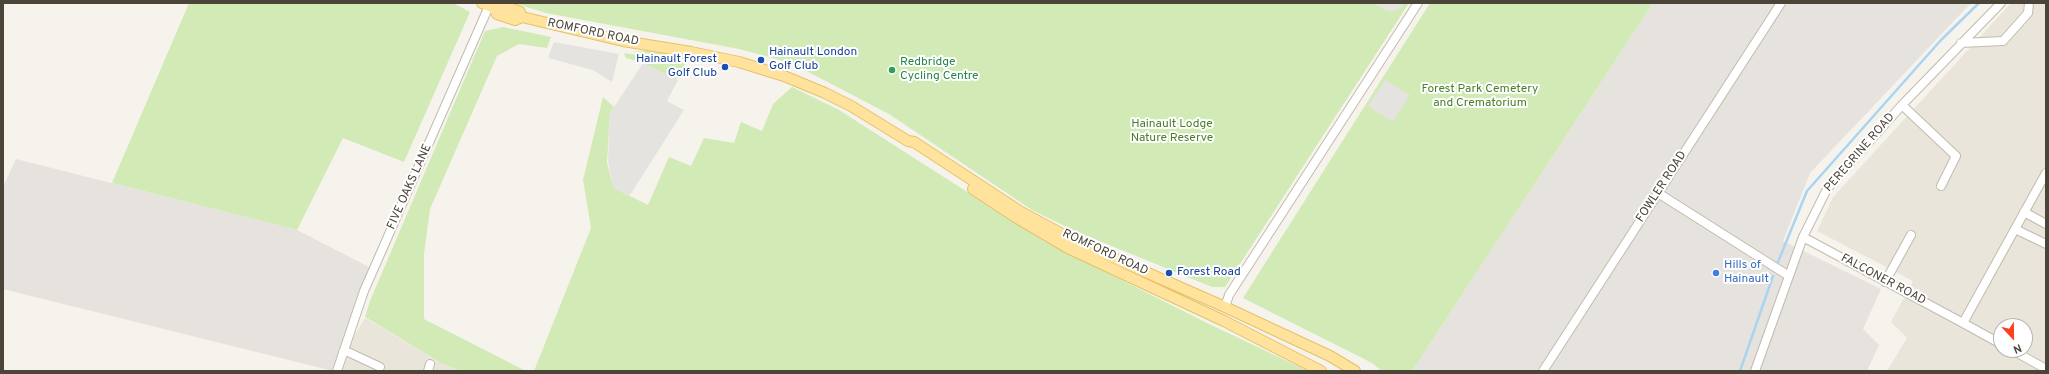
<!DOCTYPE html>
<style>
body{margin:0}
#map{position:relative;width:2049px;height:374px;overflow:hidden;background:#f6f3ec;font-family:Overpass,sans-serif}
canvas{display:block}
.frame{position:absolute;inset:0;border:4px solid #4b4439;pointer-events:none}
.north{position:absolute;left:1993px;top:318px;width:40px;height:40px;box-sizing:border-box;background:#fff;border:1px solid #b7b4b0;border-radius:50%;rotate:158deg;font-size:11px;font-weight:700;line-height:16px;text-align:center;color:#4b4439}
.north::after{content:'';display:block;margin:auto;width:14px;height:18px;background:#fc3f1d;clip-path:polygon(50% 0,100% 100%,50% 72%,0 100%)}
</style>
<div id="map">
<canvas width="2049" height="374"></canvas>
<div class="frame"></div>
<div class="north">N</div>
</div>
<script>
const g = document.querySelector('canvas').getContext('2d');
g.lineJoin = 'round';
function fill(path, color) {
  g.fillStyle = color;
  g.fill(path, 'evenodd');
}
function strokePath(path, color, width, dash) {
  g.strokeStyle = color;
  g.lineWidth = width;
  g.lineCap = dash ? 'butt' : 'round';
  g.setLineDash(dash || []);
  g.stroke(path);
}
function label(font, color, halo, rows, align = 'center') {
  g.font = font + ' Overpass,sans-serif';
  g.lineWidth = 4;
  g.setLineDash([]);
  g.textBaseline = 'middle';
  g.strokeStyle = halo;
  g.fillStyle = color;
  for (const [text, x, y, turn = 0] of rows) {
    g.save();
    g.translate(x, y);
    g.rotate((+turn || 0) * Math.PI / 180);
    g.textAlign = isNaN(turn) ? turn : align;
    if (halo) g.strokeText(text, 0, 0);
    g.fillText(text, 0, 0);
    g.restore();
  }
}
fill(new Path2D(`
 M2011 3H2046V371H1887L1907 338 1891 322 1913 281 1817 231 1833 197ZM2001 326H2025V350H2001Z
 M365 318 441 363 461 371H333Z`), '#eae5da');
fill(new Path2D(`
 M1653 3H1971L1810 173 1783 241 1881 289 1863 329 1879 345 1867 371H1412Z
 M16 159 297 230 371 268 333 371 3 289V187Z`), '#e6e2dd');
fill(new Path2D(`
 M189 3H453L470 12 404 162 343 138 297 230 112 183Z
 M514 3H1409L1225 287H1212L1075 231 1032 210 889 114 791 63 739 49 546 13Z
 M1430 3H1653L1412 371H1382L1372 363 1243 298Z
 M503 27 551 37 547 48 519 44 497 56 430 209 424 254V319L526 371H461L441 363 365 317 370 301 485 31Z
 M633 51H651L682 56 685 60Z
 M624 53 684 62 685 68 680 78 674 79 643 63 626 58Z
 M792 87 839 110 1044 241 1209 324 1308 371H534L591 228 583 180 603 97 614 107 610 113 607 163 614 188 648 205 669 157 691 166 704 138 734 143 741 122 762 131 773 104Z`), '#d2eab5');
fill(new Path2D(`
 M1371 3H1403L1401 8 1390 12Z
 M554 42 619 54 612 82 593 70 548 58Z
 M643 63 678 80 667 101 684 110 630 195 614 189 608 161 610 113Z
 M1385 80 1410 95 1393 122 1368 106Z`), '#e5e3e0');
strokePath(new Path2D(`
 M1778 262 1807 191 1941 40 1979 3
 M1740 371 1773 276`), '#a9d4f2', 2.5);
const minor = new Path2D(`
 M1961 43 2003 41 2028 13 2029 3
 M1902 105 1956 156 1941 186
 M1658 193 1789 276
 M2024 212 2046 224
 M2015 229 2046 244
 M1803 237 1963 323
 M1885 282 1911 235
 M1225 307 1229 295 1418 3
 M2001 344 1963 323 2046 173
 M2012 350 2046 369
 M343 352H348L380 367
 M337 371 364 291 489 6
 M428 371 430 364
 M1543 371 1781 3
 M1755 371 1803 237 1827 189 1902 105 2001 3`);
const major = new Path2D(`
 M482 3 494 8 497 14 515 20 522 17 623 41 691 52 739 62 784 76 825 93 851 106 908 141 914 142 1021 212 1073 240 1225 307 1330 356 1355 371
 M494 8 501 5 520 12 522 17
 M973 189 1017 218 1068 248 1224 321 1321 371`);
strokePath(minor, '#c2bbae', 10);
strokePath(major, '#e6c16a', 12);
strokePath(minor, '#fff', 8);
strokePath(major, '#ffe39c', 10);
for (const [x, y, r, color] of [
 [761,60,4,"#1a4fb4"],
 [725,67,4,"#1a4fb4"],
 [892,70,4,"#2e9e5b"],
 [1169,273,4,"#1a4fb4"],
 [1716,273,4,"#3f7fe0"]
]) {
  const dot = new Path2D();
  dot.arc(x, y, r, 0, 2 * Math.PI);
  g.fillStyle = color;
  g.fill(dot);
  strokePath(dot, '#fff', 1.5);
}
label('12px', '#4b4439', '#fff', [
 ["ROMFORD ROAD",593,33,12],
 ["PEREGRINE ROAD",1860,153,-49],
 ["FIVE OAKS LANE",410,187,-66],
 ["FOWLER ROAD",1662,187,-57],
 ["ROMFORD ROAD",1105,253,25],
 ["FALCONER ROAD",1883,280,28]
]);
label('12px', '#164399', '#fff', [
 ["Hainault London",769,53],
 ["Golf Club",769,67],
 ["Hainault Forest",717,60,"right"],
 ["Golf Club",717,74,"right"],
 ["Forest Road",1177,273]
], 'left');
label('12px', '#27864d', '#fff', [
 ["Redbridge",900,63],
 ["Cycling Centre",900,77]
], 'left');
label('12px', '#4a7f2a', '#fff', [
 ["Forest Park Cemetery",1480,90],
 ["and Crematorium",1480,104],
 ["Hainault Lodge",1172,125],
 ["Nature Reserve",1172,139]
]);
label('12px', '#366cbe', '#fff', [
 ["Hills of",1724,266],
 ["Hainault",1724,280]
], 'left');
</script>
